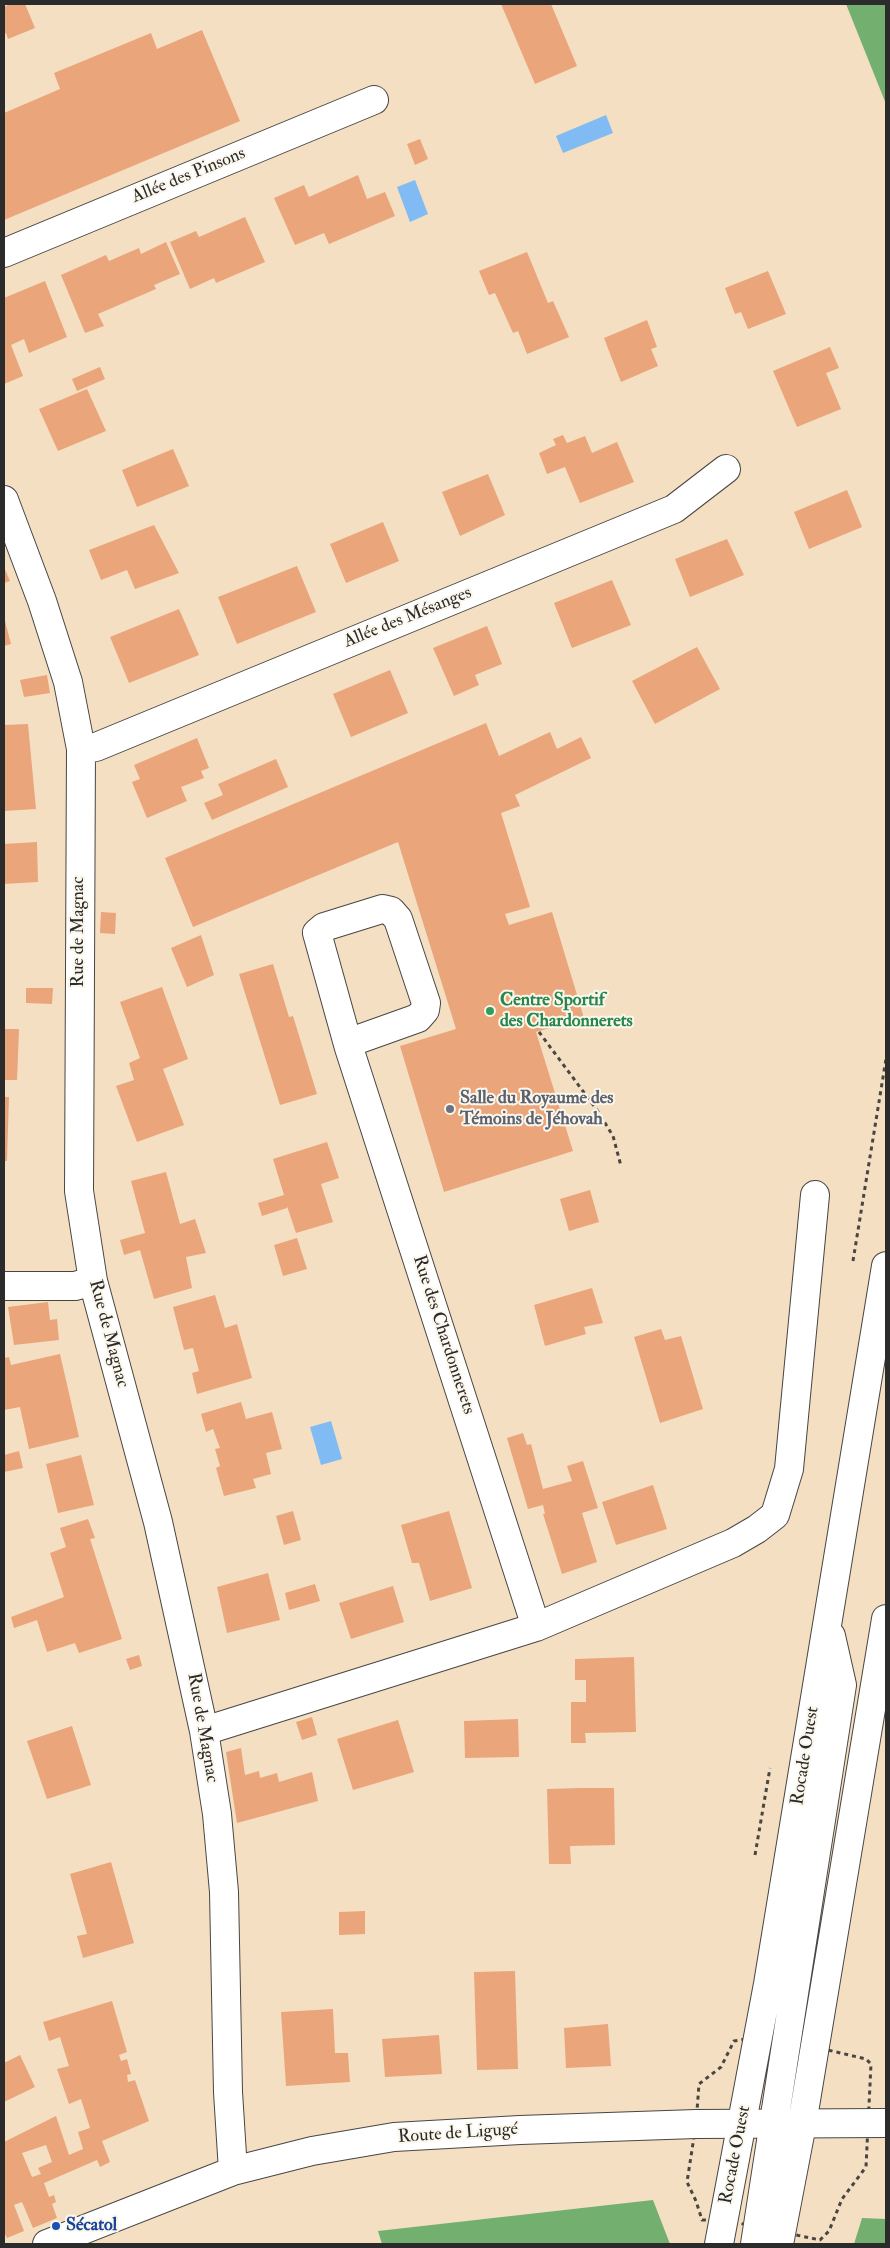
<!DOCTYPE html>
<meta charset="utf-8">
<style>
body{margin:0}
#map{position:relative;width:890px;height:2248px;overflow:hidden;background:#f4dfc3;font-family:"IM FELL Double Pica",serif}
canvas{display:block}
.frame{position:absolute;inset:0;border:5px solid #2b2b2b;pointer-events:none}
</style>
<div id="map">
<canvas width="890" height="2248"></canvas>
<div class="frame"></div>
</div>
<script>
const g = document.querySelector('canvas').getContext('2d');
g.lineJoin = 'round';
function fill(path, color) {
  g.fillStyle = color;
  g.fill(path, 'evenodd');
}
function strokePath(path, color, width, dash) {
  g.strokeStyle = color;
  g.lineWidth = width;
  g.lineCap = dash ? 'butt' : 'round';
  g.setLineDash(dash || []);
  g.stroke(path);
}
function label(font, color, halo, rows, align = 'center') {
  g.font = font + ' "IM FELL Double Pica",serif';
  g.lineWidth = 4;
  g.setLineDash([]);
  g.textBaseline = 'middle';
  g.strokeStyle = halo;
  g.fillStyle = color;
  for (const [text, x, y, turn = 0] of rows) {
    g.save();
    g.translate(x, y);
    g.rotate((+turn || 0) * Math.PI / 180);
    g.textAlign = isNaN(turn) ? turn : align;
    if (halo) g.strokeText(text, 0, 0);
    g.fillText(text, 0, 0);
    g.restore();
  }
}
fill(new Path2D(`
 M846 4H886V104Z
 M653 2200 670 2244H382L378 2231Z
 M862 2218 886 2219V2244H854Z`), '#73b070');
fill(new Path2D(`
 M606 115 613 133 563 153 556 136Z
 M415 180 428 214 410 222 397 187Z
 M331 1421 342 1459 321 1465 310 1427Z`), '#81bbf3');
fill(new Path2D(`
 M10 4H25L35 28 8 39 6 33 4 34V7Z
 M501 4H551L577 66 535 84Z
 M202 30 240 121 4 220V113L60 89 54 73 151 33 157 49Z
 M420 139 428 159 415 165 407 144Z
 M358 175 367 199 385 192 395 216 329 244 324 233 295 245 274 198 304 185 309 197Z
 M245 217 265 262 216 283 214 278 190 289 170 242 196 231 199 237Z
 M166 242 180 274 154 285 156 289 98 314 104 326 85 333 61 275 106 255 109 261 139 248 141 254Z
 M527 252 548 303 553 301 569 337 527 354 518 331 513 333 495 293 489 295 479 271Z
 M768 271 786 314 748 329 741 312 735 314 725 288Z
 M45 281 67 337 29 353 24 339 11 345 23 376 4 384V298Z
 M647 320 657 347 651 349 658 366 621 382 604 338Z
 M830 347 839 368 826 373 841 409 797 427 773 371Z
 M100 367 105 379 77 391 72 379Z
 M87 389 106 431 58 451 39 409Z
 M563 435 567 443 585 436 592 453 617 442 634 482 580 503 565 467 547 474 539 453 556 445 553 439Z
 M173 449 189 486 137 507 122 470Z
 M488 474 505 515 460 536 442 492Z
 M847 490 862 527 809 549 794 512Z
 M383 522 399 561 346 583 330 544Z
 M154 525 179 573 135 589 127 570 101 580 89 550Z
 M727 539 744 575 690 597 675 559Z
 M297 566 316 612 237 644 218 597Z
 M4 567 10 581 4 583Z
 M612 580 631 625 572 648 554 603Z
 M179 609 199 655 129 683 110 637Z
 M4 617 11 644 4 646Z
 M487 626 502 664 475 675 479 685 454 696 433 648Z
 M697 647 720 689 655 724 632 681Z
 M390 670 408 713 351 737 333 694Z
 M47 675 50 693 24 697 20 680Z
 M486 723 499 756 550 732 557 749 581 737 591 758 515 795 520 806 501 813 530 907 505 914 509 925 552 912 584 1018 536 1032 573 1151 444 1192 400 1046 456 1029 398 842 193 927 165 858Z
 M28 724 36 809 4 811V725Z
 M197 738 209 768 201 771 204 778 181 787 187 801 147 818 132 782 140 779 134 765Z
 M276 759 288 787 212 820 204 803 223 795 218 784Z
 M37 842 38 882 4 884V844Z
 M101 912 116 913 115 934 100 933Z
 M201 935 214 975 187 987 171 948Z
 M273 964 289 1017 293 1016 317 1094 280 1105 239 974Z
 M162 987 188 1059 163 1069 184 1125 137 1142 116 1086 134 1080 129 1063 140 1058 120 1002Z
 M26 988H53L52 1004 26 1003Z
 M4 1029H19L17 1080H4Z
 M4 1097H9L7 1161H4Z
 M327 1142 339 1178 321 1184 333 1222 296 1233 287 1206V1208L262 1216 258 1203 284 1195 273 1159Z
 M166 1172 180 1224 195 1219 206 1253 186 1257 192 1288 154 1299 140 1250 124 1255 120 1240 145 1233 131 1181Z
 M590 1190 599 1222 569 1231 560 1199Z
 M297 1238 307 1269 283 1276 274 1245Z
 M592 1288 603 1323 584 1327 586 1334 545 1346 534 1305Z
 M215 1295 225 1328 237 1324 252 1378 197 1394 192 1373 199 1371 193 1348 184 1350 173 1307Z
 M48 1302 50 1320 57 1319 59 1340 14 1345 8 1307Z
 M661 1329 665 1340 681 1336 703 1409 660 1423 634 1337Z
 M60 1354 79 1437 29 1449 20 1407 4 1410V1358L9 1357 11 1365Z
 M241 1402 246 1419 272 1412 282 1449 266 1453 271 1474 253 1479 256 1488 224 1496 216 1468 220 1466 215 1449 220 1448 213 1429 206 1432 201 1414Z
 M523 1433 527 1445 531 1444 543 1489 572 1481 567 1466 583 1461 598 1508 582 1513 597 1562 562 1574 543 1514H545L543 1505 528 1509 507 1438Z
 M19 1451 23 1468 4 1472V1455Z
 M81 1455 94 1505 58 1513 46 1464Z
 M653 1485 667 1529 616 1545 602 1502Z
 M293 1511 301 1540 284 1545 276 1516Z
 M449 1511 472 1588 430 1601 419 1563H412L401 1525Z
 M88 1519 95 1538 90 1539 122 1639 79 1653 75 1643 47 1652 37 1620 14 1628 11 1617 64 1597 50 1553 66 1547 60 1528Z
 M268 1573 280 1620 227 1633 217 1587Z
 M315 1584 320 1601 289 1610 285 1593Z
 M393 1586 404 1622 351 1639 339 1603Z
 M139 1655 142 1666 130 1670 126 1659Z
 M634 1657 636 1732 585 1733 586 1743H571V1702H586V1680H575V1659Z
 M312 1717 317 1735 302 1740 296 1722Z
 M518 1719 519 1757 465 1758 464 1721Z
 M398 1720 414 1772 353 1790 337 1739Z
 M72 1726 91 1785 47 1799 27 1741Z
 M241 1748 245 1775 259 1771 260 1778 277 1773 279 1782 312 1772 318 1801 237 1823 226 1752Z
 M580 1788H614L615 1845 570 1846 571 1864H549L547 1789Z
 M111 1862 134 1943 83 1958 77 1936 87 1934 70 1874Z
 M365 1911V1934L339 1935V1912Z
 M515 1971 518 2069 477 2070 474 1972Z
 M112 2001 127 2052 119 2055 121 2061 127 2059 131 2074 127 2075 128 2082 135 2080 149 2121 102 2141 110 2162 100 2167 97 2160 44 2183 49 2197 54 2195 56 2202 52 2204 57 2218 33 2228 22 2202 14 2205 24 2231 7 2238 4 2232V2142L56 2116 69 2155 83 2149 78 2132 90 2128 81 2099 69 2104 57 2069 69 2066 60 2037 49 2041 43 2022ZM46 2145 52 2162 38 2168 41 2174 32 2177 22 2153Z
 M333 2009 335 2053H348L350 2082 286 2086 281 2012Z
 M608 2024 611 2066 566 2068 564 2028Z
 M439 2035 442 2074 385 2077 382 2039Z
 M20 2055 35 2087 4 2102V2063Z`), '#eaa57b');
const minor = new Path2D(`
 M4 253 374 100
 M4 500 42 601 68 682 81 749 79 1191 93 1281 158 1522 204 1731 217 1814 224 1892 228 2092 233 2171
 M81 749 96 747 674 509 726 469
 M348 1043 418 1018 425 1010 426 1003 398 919 391 911 382 909 324 927 317 933 349 1048 536 1627
 M4 1286H75L93 1281
 M204 1731 536 1627 733 1543 757 1529 775 1515 789 1469 815 1195
 M47 2244 233 2171 312 2151 394 2137 520 2130 696 2124 886 2123`);
const major = new Path2D(`
 M719 2244 768 1984 886 1266
 M755 2244 842 1685 831 1636
 M779 2244 802 2124 886 1619`);
strokePath(minor, '#494642', 30);
strokePath(major, '#494642', 30);
strokePath(new Path2D(`
 M539 1032 597 1110 613 1136 621 1166
 M853 1261 886 1059
 M755 1855 770 1768
 M758 2037 787 2044 815 2047 866 2059 871 2064 866 2167 842 2199 829 2231 820 2240 724 2220H702L696 2201 687 2182 696 2124 699 2084 721 2067 734 2041Z`), '#494642', 3, [4, 4]);
strokePath(minor, '#fff', 28);
strokePath(major, '#fff', 28);
for (const [x, y, r, color] of [
 [490,1011,5,"#2e9e5b"],
 [450,1109,5,"#6b7280"],
 [56,2226,5,"#1a4fb4"]
]) {
  const dot = new Path2D();
  dot.arc(x, y, r, 0, 2 * Math.PI);
  g.fillStyle = color;
  g.fill(dot);
  strokePath(dot, '#fbf7ec', 2);
}
label('18px', '#2b2b2b', '#fbf7ec', [
 ["Allée des Pinsons",189,176,-22],
 ["Allée des Mésanges",408,618,-22],
 ["Rue de Magnac",79,932,-90],
 ["Rue de Magnac",108,1334,75],
 ["Rue des Chardonnerets",443,1335,72],
 ["Rue de Magnac",202,1728,80],
 ["Rocade Ouest",806,1756,-81],
 ["Route de Ligugé",458,2134,-4],
 ["Rocade Ouest",736,2155,-79]
]);
label('bold 18px', '#27864d', '#fbf7ec', [
 ["Centre Sportif",500,1001],
 ["des Chardonnerets",500,1022]
], 'left');
label('bold 18px', '#5b616d', '#fbf7ec', [
 ["Salle du Royaume des",460,1099],
 ["Témoins de Jéhovah",460,1120]
], 'left');
label('bold 18px', '#164399', '#fbf7ec', [
 ["Sécatol",66,2226]
], 'left');
</script>
